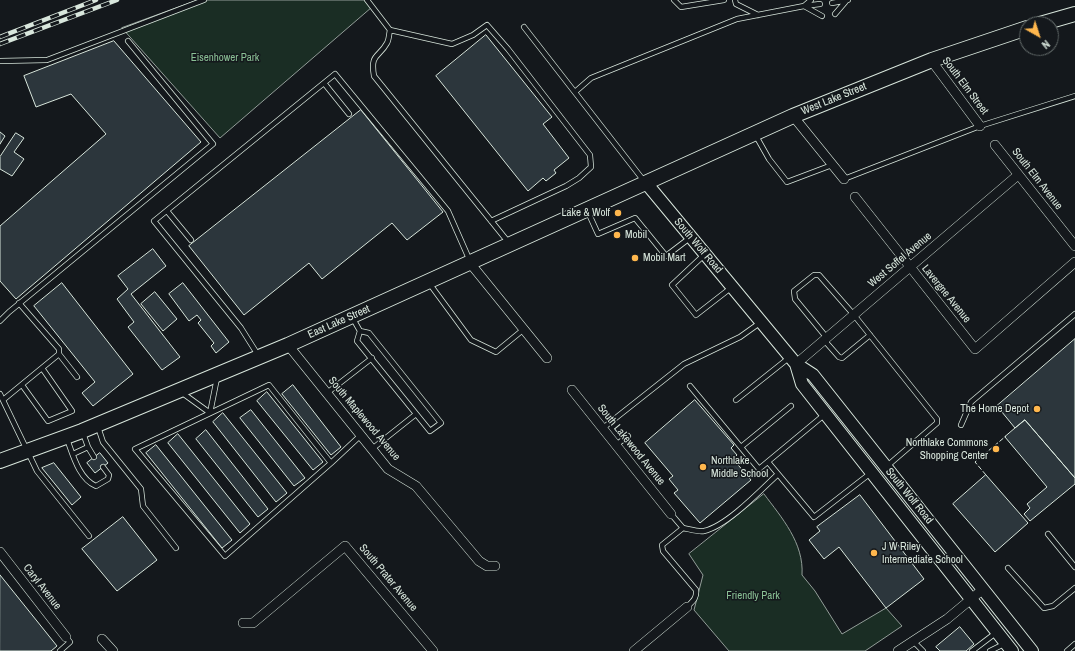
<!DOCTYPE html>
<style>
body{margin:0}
#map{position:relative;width:1075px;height:651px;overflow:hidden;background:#14181c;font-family:"Archivo Narrow",sans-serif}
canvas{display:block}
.north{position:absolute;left:1019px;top:16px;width:40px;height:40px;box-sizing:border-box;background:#14181c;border:1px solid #626a69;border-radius:50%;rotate:141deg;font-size:11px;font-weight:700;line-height:16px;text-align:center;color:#d8e6dc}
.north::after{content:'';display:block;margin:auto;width:14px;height:18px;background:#ffb74d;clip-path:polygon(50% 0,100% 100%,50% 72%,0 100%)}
</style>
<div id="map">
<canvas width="1075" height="651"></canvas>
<div class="north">N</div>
</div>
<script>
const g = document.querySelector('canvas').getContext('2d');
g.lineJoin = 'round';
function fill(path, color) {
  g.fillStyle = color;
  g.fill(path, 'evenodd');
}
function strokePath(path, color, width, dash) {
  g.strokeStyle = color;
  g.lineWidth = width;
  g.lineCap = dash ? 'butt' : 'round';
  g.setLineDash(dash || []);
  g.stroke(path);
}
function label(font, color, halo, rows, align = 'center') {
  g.font = font + ' "Archivo Narrow",sans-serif';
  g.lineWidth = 3;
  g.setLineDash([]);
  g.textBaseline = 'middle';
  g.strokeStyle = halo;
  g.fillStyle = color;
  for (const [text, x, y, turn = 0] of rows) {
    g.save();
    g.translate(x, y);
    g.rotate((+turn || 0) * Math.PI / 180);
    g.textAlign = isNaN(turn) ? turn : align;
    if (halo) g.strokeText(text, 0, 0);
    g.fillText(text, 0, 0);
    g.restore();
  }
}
const green = new Path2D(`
 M198 0H369L372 7 220 138 122 28Z
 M764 494C782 518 804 543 802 575L815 591 842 634 886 608 902 626 865 651H729L694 610 703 575 689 554Z`);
fill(green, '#1a2d24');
strokePath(green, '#939e99', 1);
const building = new Path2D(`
 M486 35 552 117 543 124 569 158 554 170 556 173 546 181 543 178 528 191 436 76Z
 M114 41 201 142 16 299 0 281V226L106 134 71 94 36 107 24 76Z
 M361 110 443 212 407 240 392 223 322 279 309 263 244 315 189 246Z
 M0 132 5 136 0 144Z
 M16 133 24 138 14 152 24 159 12 176 0 169V157Z
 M153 249 166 266 131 294 180 357 162 370 128 327 134 322 117 299 128 289 118 276Z
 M62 283 133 374 93 406 82 393 95 382 34 306Z
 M183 283 229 342 216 353 211 346 214 343 198 323 201 320 197 315 189 321 169 294Z
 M155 292 177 319 163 331 141 304Z
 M1075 339V478L1025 420 1015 428 997 406Z
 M293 385 341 447 331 455 282 394Z
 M267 392 323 462 313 470 257 401Z
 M695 400 734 445 731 448 737 455 733 459 751 480 700 523 674 493 678 490 669 479 673 476 645 443Z
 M251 410 305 478 294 486 240 418Z
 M223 413 287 493 276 502 213 422Z
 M1025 420 1075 478V484L1030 521 1024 514 1030 508 1027 504 1047 487 1005 437Z
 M206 430 268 509 258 517 196 439Z
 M178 434 250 524 240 533 168 443Z
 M156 445 232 540 222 548 146 453Z
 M100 453 108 463 95 473 87 463Z
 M54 463 81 497 72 505 42 468Z
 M986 475 1028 523 995 552 953 504Z
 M860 495 924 579 886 608 839 547 824 559 809 540 820 531 817 527Z
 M123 517 157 560 117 591 82 549Z
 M0 575 57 646 51 651H0Z
 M960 627 974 644 966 651H940L936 647Z`);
fill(building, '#2c363c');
strokePath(building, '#d8e6dc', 1);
const service = new Path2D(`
 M367 0 390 30C389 34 389 40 387 43 379 58 370 53 374 76L509 243
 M674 0 681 7 724 0
 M735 0 736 4 758 15
 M832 3 848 0
 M820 4 804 6 822 16
 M835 14 847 0
 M524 27 644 181
 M390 30 452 44 473 35 487 25 508 49 590 155 591 167 579 178 566 186 491 221
 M0 61 47 60 204 0
 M324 83 349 114
 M575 92 591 78 737 19 804 6 811 0
 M756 136 769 159 787 182 832 165
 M844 179 980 126 1075 96
 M167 211 191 240
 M588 212 598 234 635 218 666 256 691 237
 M704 255 672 285 696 315 732 287
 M429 283 471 340 496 352 524 329
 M352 317 360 331 369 333 441 423 430 431 357 341 360 331
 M0 321 9 312 213 144 128 41
 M827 338 795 299 794 291 814 275H819L854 315 937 419V423L886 467
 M824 340 839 357 842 358 870 335
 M59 354 77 377
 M258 355 241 328 154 221 335 74 448 211 470 261
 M22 385 48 421 72 411 42 368
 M690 386 759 469 824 415
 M181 392 210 413 217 378
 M327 393 372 358
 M0 394 37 471 89 536
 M3 400 59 354V349L19 303
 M736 400 790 357
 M961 425 971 402 1075 314
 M98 427 103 442 141 489 143 506 176 548
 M603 428 684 364 740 337 761 322
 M83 433 88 447 94 457
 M67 439C73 455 79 479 96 486L108 479 109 475 103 467
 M616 445 628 436
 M741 447 791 406
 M372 449 416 414
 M73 454 88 447
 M768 462 814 517 872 472
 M331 463 225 556 135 449 269 385 331 463 361 435
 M671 514 683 528C689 529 698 532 704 531 727 526 761 490 778 474
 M683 528 662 545 663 551 696 590C697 598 693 601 687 607
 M1048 534 1075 567
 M1008 568 1044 608 1053 606 1075 588
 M913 641 923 651
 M60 651 70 642 66 637
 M972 651 997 632
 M990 651 1004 644
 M1067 651 1075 644`);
const minor = new Path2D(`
 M931 60 980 126
 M793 116 844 179
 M995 145 1075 246
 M855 197 975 349 1075 262
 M470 263 547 358
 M288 345 388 469 416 486 479 561 487 566H495
 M796 364 1018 175
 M572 390 671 514
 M0 552 66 637
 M243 623H253L345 546 433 651
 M102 639 113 651
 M634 651 687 607
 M898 651 947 619 982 590`);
const secondary = new Path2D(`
 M647 184 796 364 813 375 1032 651
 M796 364 802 384 1012 651`);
const primary = new Path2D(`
 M1040 24 1075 14
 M0 461 82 431 288 345 793 116 932 60 1027 28`);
strokePath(service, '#d8e6dc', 6);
strokePath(minor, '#d8e6dc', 10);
strokePath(secondary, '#d8e6dc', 14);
strokePath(primary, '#d8e6dc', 16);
strokePath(service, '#14181c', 4.5);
strokePath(minor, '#14181c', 9);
strokePath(secondary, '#14181c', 12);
strokePath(primary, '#14181c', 14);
const rail = new Path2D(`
 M0 37 96 0
 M0 44 117 0`);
strokePath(rail, '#d8e6dc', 4.5);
strokePath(rail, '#14181c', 3, [9]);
strokePath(new Path2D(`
 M986 475 975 462 1006 436`), '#d8e6dc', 1, [5, 2]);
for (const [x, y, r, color] of [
 [618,213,4,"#ffb74d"],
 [617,235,4,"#ffb74d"],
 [635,258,4,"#ffb74d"],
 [1037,409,4,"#ffb74d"],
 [996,449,4,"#ffb74d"],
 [703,467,4,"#ffb74d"],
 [874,553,4,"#ffb74d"]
]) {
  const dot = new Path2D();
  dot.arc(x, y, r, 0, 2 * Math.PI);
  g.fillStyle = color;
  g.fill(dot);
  strokePath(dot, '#14181c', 1.5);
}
label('11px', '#8ac095', '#14181c', [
 ["Eisenhower Park",225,58],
 ["Friendly Park",753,596]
]);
label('11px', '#d8e6dc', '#14181c', [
 ["South Elm Street",965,86,53],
 ["West Lake Street",834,99,-22],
 ["South Elm Avenue",1037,179,52],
 ["South Wolf Road",698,246,50],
 ["West Soffel Avenue",900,260,-40],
 ["Lavergne Avenue",946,294,51],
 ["East Lake Street",339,322,-24],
 ["South Maplewood Avenue",364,419,50],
 ["South Lakewood Avenue",631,445,51],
 ["South Wolf Road",909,496,51],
 ["South Prater Avenue",388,578,50],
 ["Caryl Avenue",42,587,52]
]);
label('11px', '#d8e6dc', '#14181c', [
 ["Lake & Wolf",610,213,"right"],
 ["Mobil",625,235],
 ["Mobil Mart",643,258],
 ["The Home Depot",1029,409,"right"],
 ["Northlake Commons",988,443,"right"],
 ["Shopping Center",988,456,"right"],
 ["Northlake",711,461],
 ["Middle School",711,474],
 ["J W Riley",882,547],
 ["Intermediate School",882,560]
], 'left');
</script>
